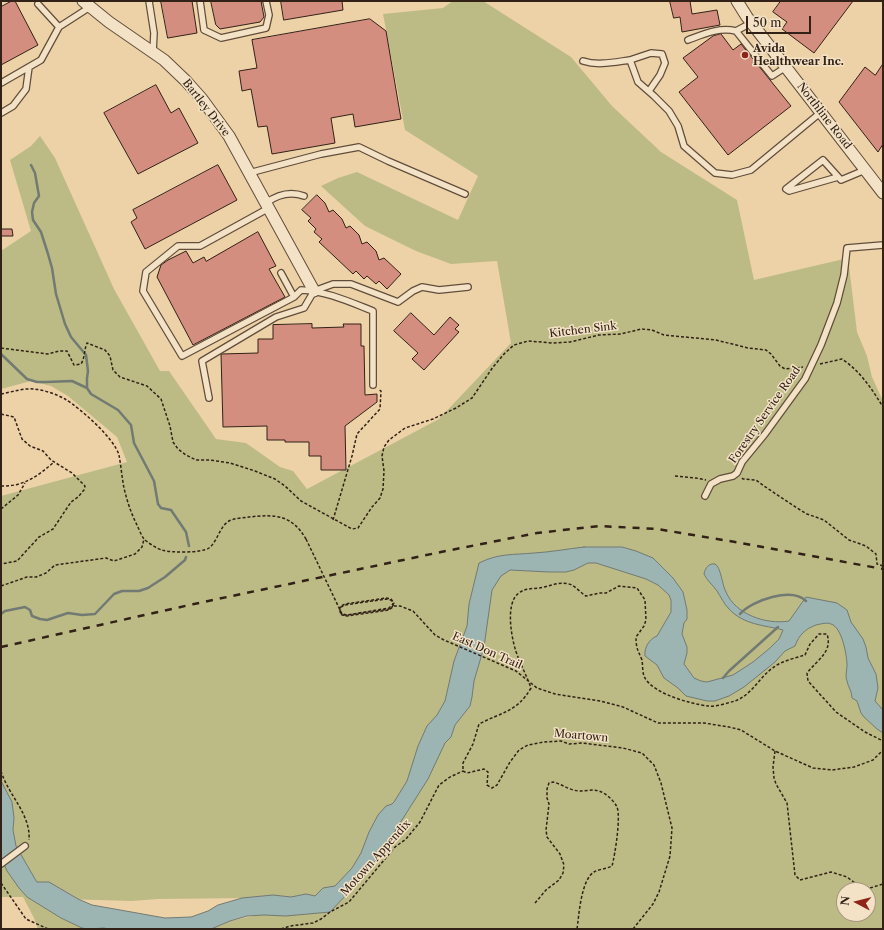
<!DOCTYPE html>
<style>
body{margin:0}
#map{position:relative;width:884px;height:930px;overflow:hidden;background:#edd2a8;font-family:"Libre Caslon Text",serif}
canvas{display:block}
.frame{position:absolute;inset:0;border:2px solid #322117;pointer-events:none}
.north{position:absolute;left:836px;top:882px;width:40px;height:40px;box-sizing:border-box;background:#f3e2c6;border:1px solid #a69580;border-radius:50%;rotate:277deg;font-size:11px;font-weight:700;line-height:16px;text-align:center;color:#322117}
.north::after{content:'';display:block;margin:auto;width:14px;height:18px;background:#8f2418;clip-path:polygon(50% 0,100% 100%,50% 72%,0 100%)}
.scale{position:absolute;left:746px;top:16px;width:65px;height:18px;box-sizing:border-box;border:2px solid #322117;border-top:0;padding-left:5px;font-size:12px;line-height:14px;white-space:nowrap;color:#322117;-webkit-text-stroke:3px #f3e2c6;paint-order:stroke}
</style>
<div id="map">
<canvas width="884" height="930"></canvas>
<div class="frame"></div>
<div class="north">N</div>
<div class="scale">50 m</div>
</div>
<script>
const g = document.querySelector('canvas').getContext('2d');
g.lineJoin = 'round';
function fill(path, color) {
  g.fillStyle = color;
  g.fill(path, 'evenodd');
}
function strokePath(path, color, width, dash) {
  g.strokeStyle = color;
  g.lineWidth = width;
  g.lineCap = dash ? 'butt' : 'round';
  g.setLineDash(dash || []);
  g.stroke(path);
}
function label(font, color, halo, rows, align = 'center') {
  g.font = font + ' "Libre Caslon Text",serif';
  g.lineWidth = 3;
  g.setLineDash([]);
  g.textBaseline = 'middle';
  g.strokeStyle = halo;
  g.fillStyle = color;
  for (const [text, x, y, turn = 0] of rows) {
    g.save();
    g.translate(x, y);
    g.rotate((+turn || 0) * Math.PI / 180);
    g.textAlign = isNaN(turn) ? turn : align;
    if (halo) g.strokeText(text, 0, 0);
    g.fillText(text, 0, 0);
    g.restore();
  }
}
fill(new Path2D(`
 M453 1H483L571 57 612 106 661 152 737 200 754 280 848 258 857 332 867 356 872 377 883 401V929H211L230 921 253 916 248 898 158 899 131 901 30 898 67 921 88 929H38L34 918 23 897H1V496L127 462 117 437 68 396 51 386 31 381 1 389V251L31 231 10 160 31 146 40 136 55 158 114 289 160 371H169L216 439 246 443 280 467 293 471 307 489 439 419 511 343 497 261 451 264 416 251 365 226 321 186 338 178 357 172 458 220 478 176 405 130 383 14 443 8ZM844 890H868V914H844Z`), '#bcbb85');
const water = new Path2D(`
 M584 547H622L636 551 653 558 673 578 683 592 687 610V619L684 623 682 634 687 647V653L684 664 694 678 701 681 707 682 733 675 753 662 770 648 779 639 783 630C764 625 744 625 729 609 724 604 721 597 717 591 713 585 707 581 704 574 705 568 709 563 715 564 721 567 722 585 726 592 735 614 766 625 789 621L806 597 837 603 847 610 851 622 863 639 866 647 868 658 876 674 878 688 875 701 883 710V733L877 729 864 717 861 713 857 701 852 698C852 691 848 687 847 681 845 676 847 670 847 665 847 656 842 627 831 624 827 622 821 624 816 625 805 629 799 635 795 646L785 651 775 662 744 687 729 696 715 701H707L686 696 678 688 664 678 657 665 645 656C644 648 649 639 657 636L671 612V600L669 595 658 585 646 579 596 563H588L574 570 566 572H549L510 570 501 576 492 590 484 647 474 681 472 697 470 706 455 725 451 737 445 743 428 779 381 853 365 875 330 912 286 916 264 915 247 916 230 921 211 929H108L104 928 88 929 82 928 61 918 27 897 19 888 7 871 1 857V781L12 802 14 818 13 830 16 846 35 879 37 882H49L78 899 92 905 165 918 191 917 208 911 218 905 242 898 273 895 291 897 306 894 315 896 323 888 335 886 352 868 361 853 369 832 378 815 386 806 392 804 394 802 407 781 418 746 427 726 437 715 445 701 454 661 467 626 469 604 479 563C499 553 513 555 534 553 551 552 567 549 584 547Z`);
fill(water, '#9cb5b2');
strokePath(water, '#727a74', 1);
strokePath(new Path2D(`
 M31 165 35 173 39 196 34 203 32 212 33 220 41 232 48 254 52 268 56 294 65 324 71 337 86 355 88 371 87 378V388L91 394 118 410 131 425 134 443 154 481 158 504 161 508 171 510 186 532 189 546
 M1 354 27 379 37 382H46L72 381 87 388
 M1 614 5 611 25 607 30 610 32 616 40 619 47 620 68 613 82 615 95 614 114 594 122 591H139L148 588 165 577 185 560 186 557
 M740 614C752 600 792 587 806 601
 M723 678 729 671 778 627`), '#727a74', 2.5);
const building = new Path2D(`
 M12 1H15L38 45 1 65V7Z
 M161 1H192L197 33 168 38Z
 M211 1H261L264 17 260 22 220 29 216 25Z
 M281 1H342L343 10 284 20Z
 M670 1H690L692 14 717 10 720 25 682 32 680 17 674 18Z
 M781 1H853L814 53 782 29 787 22 773 12Z
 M370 19 386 31 401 119 355 127 353 114 331 118 335 143 272 154 267 126 258 127 251 89 242 91 239 71 257 68 252 40Z
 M721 34 733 50 741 44 791 106 728 155 679 92 698 77 683 58 713 36Z
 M883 64V144L878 152 839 102 865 67 875 75Z
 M156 85 171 113 179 108 198 143 138 174 104 113Z
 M218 165 237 200 145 249 131 222 137 218 133 210Z
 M317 195 325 203 329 212 333 210 342 219 346 228 350 226 359 235 362 244 367 242 376 251 379 260 384 258 401 274 387 289 379 281 376 284 367 276 364 279 356 271 353 274 319 242 322 239 314 232 316 229 308 221 311 218 302 210Z
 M1 229H12L13 236H1Z
 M258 232 276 266 269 269 285 297 193 345 157 277 161 265 168 260 186 251 193 263 204 257 206 261Z
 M411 313 434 335 450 317 459 325 455 329 459 332 424 370 412 359 418 353 394 331Z
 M312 324V328L344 327 343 324H361V346H364L365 395 377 394V402L345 426 346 470H321V456H309V442H285V440H267V426L223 427 221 354 258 353V339H273V325Z`);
fill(building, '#d38e7f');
strokePath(building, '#322117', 1);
const service = new Path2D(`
 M149 1 154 33 153 52
 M200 1 204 30 221 38 266 28 269 15 266 1
 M38 4 59 27 90 7
 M736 31 751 23
 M688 40C704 34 719 27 736 31L772 76 786 67
 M583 61C598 66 615 62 630 60
 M1 83 41 60 59 27
 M649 91 660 75 665 63 662 54 651 53 630 60 638 82 654 96 669 111 678 126 684 146 715 173 732 175 751 170 820 113
 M1 113 13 106 26 89 29 67
 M249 173 321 154 359 147 388 161 465 194
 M838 177 789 191 786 189 823 160 841 180 865 170
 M266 203C277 195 290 191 304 196
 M269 208 200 246H178L146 272 143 291 182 356 294 297 281 273
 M294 297 301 290C326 291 350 302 373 311V385
 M209 398 202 361 276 317 304 308 314 291 333 284H351L398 302 413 291 422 287 439 290 468 287
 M705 496 711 484 720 479 733 476 737 473 742 462 765 434 805 379 821 345 837 303 844 275 847 248 883 245
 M1 864 25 846`);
const minor = new Path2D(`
 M83 1 109 22 164 60 186 81 202 99 229 136 314 291
 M737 1 747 17 883 193`);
strokePath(service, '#614d3b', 8);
strokePath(minor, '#614d3b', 13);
strokePath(new Path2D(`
 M1 348 48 354 59 351H67L74 365 81 364C85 358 84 350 87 343L105 350 110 356 113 370 120 377 147 386 161 399 170 426 173 442 178 449 186 455 196 460H210L230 463 255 471 275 479 285 486 301 501 352 529 358 528 372 507 380 498 383 489 384 471 382 456 384 447 389 440 405 428 433 419 456 408 472 398 493 367 505 353 514 345 528 341 553 343 570 342 599 335 621 334 641 329 652 330 664 335 716 340 748 348 766 350 771 354 780 366 785 369 803 367
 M820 364 842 359C860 371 872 389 883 407
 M1 394C12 392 23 388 34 389 44 390 56 394 65 399 81 409 114 438 119 455 121 466 122 478 124 488 127 501 131 513 137 525 139 529 141 535 144 539 147 542 157 549 162 550 170 553 202 553 209 548 218 541 219 527 229 521 235 518 243 518 249 517 276 514 292 515 306 539
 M1 414 14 417 22 439 30 446 43 451 51 460 72 473 85 486 84 490 78 497 71 502 53 529 39 537 17 561 1 564
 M675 476 696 478 706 480
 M742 478 743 479 756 480 764 486 797 508 807 514 824 520 849 540 866 546 876 554 877 564 883 566
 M1 486C23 487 38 476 54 462
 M1 509 18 495 25 483
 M333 520 352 456 357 434 380 409 381 391 378 389
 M1 586 27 577H36L46 573 55 565 106 558 114 561 135 554 142 547 144 539
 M393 606V603L391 600 386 599 345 605 341 607 340 611 342 615 347 616 389 610 394 606H400L413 611 435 635 444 640 516 671 537 688 555 694 600 701 623 707 658 723H704L729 727 741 730 775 751 813 768 832 770 854 767 873 760 883 750
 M775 751 773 767 774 778 776 784 787 803 795 875 800 880 831 872 847 877 859 886 870 888 883 884
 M1 771C8 795 31 814 29 840
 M1 883 26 919 48 929
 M535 903 546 890 559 880 563 873 564 865 560 854 547 837 546 830 549 804 547 798V789L549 783 553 782C562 784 570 791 580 791 586 791 593 789 599 791 606 793 614 801 617 807 621 817 615 855 612 866 606 869 599 869 594 872 581 880 579 915 577 929
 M281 929 290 926 313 923 321 919 330 912 349 902 395 847 406 839 420 822 439 785 450 777 463 771
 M633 929 653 904 659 892 670 856 672 828 661 783 654 765 642 753 623 748 582 743 569 744 561 741 544 742 528 745 519 750 510 762 497 785 492 788 487 785 488 772 484 769 467 773 463 771V763L473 744 479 724C502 712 517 712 531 688 527 677 522 667 518 657 512 643 504 603 519 593 525 588 532 589 539 588 549 587 560 580 572 585 577 588 581 593 586 596L600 593H606L619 586 637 588 645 600 646 620 644 626 636 637C636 649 638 650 642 660 643 666 642 673 645 678 654 694 691 704 708 706 716 707 727 703 735 701 752 695 760 676 774 667 782 661 795 658 805 655L810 644 819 634H827C833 652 817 660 807 673L808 681 836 712 865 732 883 741`), '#322117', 1.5, [3, 2]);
strokePath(service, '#f3e2c6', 5.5);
strokePath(minor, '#f3e2c6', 11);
strokePath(new Path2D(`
 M1 647 194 604 441 552 537 533 599 526 657 529 735 542 883 569`), '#322117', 2.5, [7, 7]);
strokePath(new Path2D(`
 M306 539 342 614 347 615 389 608 394 603 391 599 386 598 345 604 341 606 339 610 342 615H347L389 609 393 606`), '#322117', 1.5, [3, 2]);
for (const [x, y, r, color] of [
 [745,55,4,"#8f2418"]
]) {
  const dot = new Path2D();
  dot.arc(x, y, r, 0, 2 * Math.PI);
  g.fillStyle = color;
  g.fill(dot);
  strokePath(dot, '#f3e2c6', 1.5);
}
label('bold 11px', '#322117', '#f3e2c6', [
 ["Avida",753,49],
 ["Healthwear Inc.",753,62]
], 'left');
label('11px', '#322117', '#f3e2c6', [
 ["Bartley Drive",206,108,52],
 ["Northline Road",824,116,52],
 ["Kitchen Sink",583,330,-7],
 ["Forestry Service Road",765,415,-55],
 ["East Don Trail",487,651,24],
 ["Moartown",581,736,5],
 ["Motown Appendix",376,858,-48]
]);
</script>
